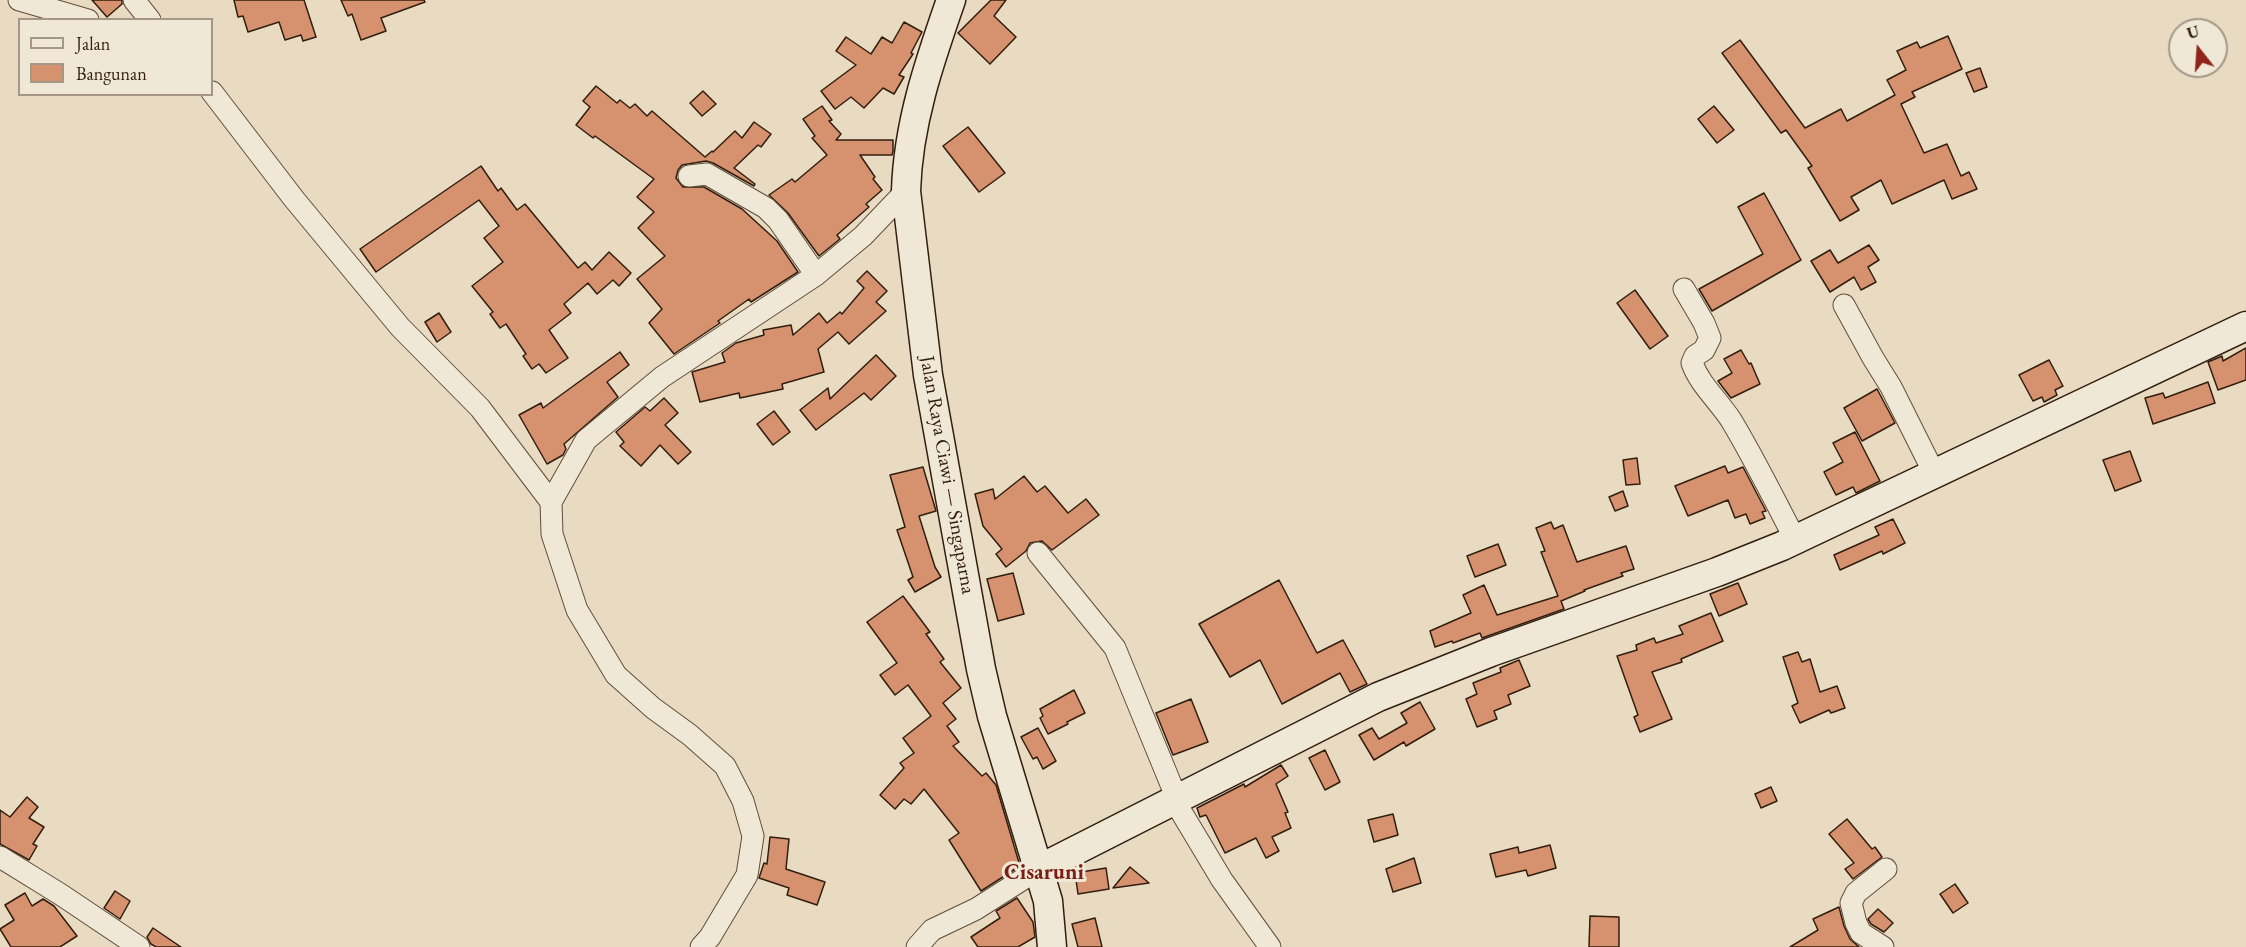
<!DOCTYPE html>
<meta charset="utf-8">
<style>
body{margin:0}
#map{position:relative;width:2246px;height:947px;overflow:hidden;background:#e8dbc2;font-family:"EB Garamond",serif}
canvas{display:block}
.legend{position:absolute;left:18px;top:18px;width:195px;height:78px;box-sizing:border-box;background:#f0e8d7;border:2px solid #a49787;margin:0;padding:8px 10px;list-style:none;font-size:18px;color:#321e0e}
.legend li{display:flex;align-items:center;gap:12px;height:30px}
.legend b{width:30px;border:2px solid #a49787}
.north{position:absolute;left:2168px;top:18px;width:60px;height:60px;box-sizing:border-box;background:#f0e8d7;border:2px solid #a49787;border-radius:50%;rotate:343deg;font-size:16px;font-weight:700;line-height:24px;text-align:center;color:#321e0e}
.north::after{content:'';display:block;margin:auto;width:21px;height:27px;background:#8f2418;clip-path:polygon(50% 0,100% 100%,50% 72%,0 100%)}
</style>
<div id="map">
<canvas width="2246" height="947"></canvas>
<ul class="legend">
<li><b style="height:8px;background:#f0e8d7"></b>Jalan</li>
<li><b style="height:16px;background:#d6916f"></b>Bangunan</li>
</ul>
<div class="north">U</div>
</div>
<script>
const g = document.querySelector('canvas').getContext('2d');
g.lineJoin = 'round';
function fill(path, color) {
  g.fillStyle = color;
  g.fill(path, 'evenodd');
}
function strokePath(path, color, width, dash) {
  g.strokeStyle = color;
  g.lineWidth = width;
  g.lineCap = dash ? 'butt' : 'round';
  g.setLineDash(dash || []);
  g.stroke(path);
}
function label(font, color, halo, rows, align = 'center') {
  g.font = font + ' "EB Garamond",serif';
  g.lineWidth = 6;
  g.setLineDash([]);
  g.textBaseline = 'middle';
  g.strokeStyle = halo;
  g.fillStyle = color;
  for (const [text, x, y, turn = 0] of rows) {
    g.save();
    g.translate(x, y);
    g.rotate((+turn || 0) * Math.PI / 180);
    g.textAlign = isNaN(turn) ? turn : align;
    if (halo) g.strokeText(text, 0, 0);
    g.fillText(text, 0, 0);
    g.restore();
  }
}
const building = new Path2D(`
 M92 0H122V4L107 17Z
 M234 0H304L316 37 303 41 301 35 285 40 279 22 248 32 243 16 238 17Z
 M341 0H424L425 2 381 18 386 31 361 40 352 14 348 16Z
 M991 0H1006L994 16 1016 37 990 64 958 33Z
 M904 22 922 32 911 53 913 54 899 75 904 77 894 94 883 88 864 108 851 97 835 109 821 91 856 65 836 51 846 37 871 54 882 37 892 43Z
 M1948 36 1962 69 1912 92 1915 97 1901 104 1924 153 1947 144 1961 176 1969 172 1977 189 1952 199 1944 180 1892 204 1881 180 1851 197 1859 210 1840 221 1808 168 1812 166 1786 130 1781 133 1722 53 1740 40 1805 128 1841 109 1847 121 1895 95 1887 80 1906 70 1897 51 1917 42 1920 48Z
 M1980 68 1987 87 1974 92 1966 73Z
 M596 86 617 103 620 100 630 108 635 104 647 116 652 111 705 157 712 151 713 152 735 131 742 138 754 122 771 134 761 147 758 145 734 168 755 184 754 186 713 163 706 161 682 165 678 170 676 178 683 187H704L742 209 777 241 798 272 751 302 749 299 718 321 720 323 674 354 649 323 662 309 637 279 665 256 638 228 654 212 637 197 654 179 595 136 593 138 576 125 590 107 583 101Z
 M703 91 716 104 702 116 690 103Z
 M822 106 832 120 829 121 841 134 836 140H893V151L892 155H860L875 177 873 179 882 190 866 204 869 207 837 235 840 239 819 256 788 213 769 195 792 179 795 182 827 155 812 138 815 136 803 119Z
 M1714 106 1734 130 1717 143 1698 119Z
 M968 127 1005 173 979 192 943 146Z
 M481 166 498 191 501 188 517 210 525 204 578 268 585 262 592 270 609 252 631 273 619 286 613 280 597 294 588 283 564 304 571 313 549 330 568 358 546 373 539 364 532 369 523 356 526 354 506 324 500 328 490 314 493 312 472 286 503 262 484 238 499 226 479 200 376 272 360 249Z
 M1764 193 1801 260 1712 311 1699 289 1763 254 1738 207Z
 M1869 245 1879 260 1868 267 1876 282 1861 290 1854 277 1830 292 1811 261 1830 250 1838 263Z
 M867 271 887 291 876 302 886 311 849 344 838 332 818 349 824 372 782 384 783 389 740 398 739 393 700 402 692 372 725 362 722 353 736 343 764 335 763 330 791 325 793 335 819 313 827 323 840 312 842 314 864 288 857 281Z
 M1635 290 1668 336 1650 349 1617 303Z
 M439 313 451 332 437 342 425 322Z
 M2246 348V380L2218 390 2208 362 2222 356 2223 361Z
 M1741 350 1749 364 1751 363 1760 384 1731 398 1718 381 1732 373 1724 359Z
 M620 352 629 365 607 382 618 397 564 444 566 449 563 455 547 464 519 415 541 403 543 408Z
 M876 355 896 376 871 400 864 393 816 430 800 410 828 388 830 399Z
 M2049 360 2063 386 2055 390 2057 395 2044 402 2042 397 2033 401 2019 375Z
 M2208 382 2215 403 2153 424 2145 398 2163 393 2165 398Z
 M1877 389 1895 423 1862 441 1844 408Z
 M664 398 678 413 665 425 691 452 678 464 660 445 641 466 620 446 624 442 616 432 645 407 650 411Z
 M774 411 790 432 773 445 757 424Z
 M1855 432 1880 481 1856 493 1853 487 1836 495 1824 472 1843 462 1833 443Z
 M2130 451 2141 481 2115 491 2103 460Z
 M1637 458 1640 484 1626 485 1623 460Z
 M1725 466 1728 473 1743 467 1766 511 1762 512 1765 518 1750 524 1746 514 1735 518 1728 500 1688 516 1675 486Z
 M923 467 936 511 919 516 935 567 941 577 915 592 908 580 913 577 897 530 905 527 890 475Z
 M1024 476 1037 492 1045 486 1068 513 1086 499 1099 515 1052 550 1042 541 1030 543 1026 551 1006 567 996 554 1002 549 983 526 975 494 993 489 995 499Z
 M1623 491 1628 506 1615 511 1609 497Z
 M1893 519 1905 543 1883 554 1882 551 1840 570 1834 555 1879 535 1875 527Z
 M1551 522 1554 529 1563 525 1577 562 1626 546 1634 569 1621 573 1623 576 1584 590 1585 591 1561 601 1564 609 1482 638 1480 633 1453 643 1452 641 1435 647 1430 631 1471 613 1463 595 1484 585 1497 615 1558 596 1541 552 1545 551 1536 528Z
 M1498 544 1506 565 1475 577 1467 556Z
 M1013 573 1024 614 998 621 987 579Z
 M1279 580 1317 653 1343 640 1367 684 1350 692 1340 673 1282 704 1260 660 1230 677 1199 624Z
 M1738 583 1747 604 1719 616 1710 594Z
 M903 596 930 632 926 634 944 659 940 662 961 688 943 703 956 719 947 726 959 742 953 746 982 776 986 773 996 785 1020 866 981 891 949 840 959 833 924 789 911 804 904 799 895 809 880 795 904 768 900 763 914 753 903 738 931 716 908 685 895 695 880 675 897 663 867 622Z
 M1711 613 1723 641 1681 659 1682 662 1652 672 1672 719 1640 732 1634 717 1638 715 1617 656 1637 650 1636 645 1654 638 1656 643 1683 634 1679 626Z
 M1798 652 1802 662 1810 659 1820 692 1837 686 1845 708 1831 713 1829 710 1800 723 1792 706 1798 703 1783 657Z
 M1519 660 1530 686 1508 695 1511 704 1494 711 1497 719 1477 727 1466 699 1477 694 1473 683 1501 672 1500 668Z
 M1074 690 1085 713 1067 722 1068 724 1048 734 1040 718 1043 716 1040 709Z
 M1191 699 1208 742 1173 755 1156 713Z
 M1420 702 1435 729 1406 746 1404 742 1374 760 1359 735 1372 728 1379 739 1407 723 1401 713Z
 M1038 728 1056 761 1043 769 1037 757 1033 759 1021 737Z
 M1325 750 1340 782 1325 790 1309 758Z
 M1281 765 1288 776 1276 784 1288 812 1285 813 1291 828 1272 837 1279 851 1266 858 1256 838 1225 853 1206 815 1200 817 1197 808 1244 784 1245 787Z
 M1771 787 1777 801 1761 808 1755 794Z
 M27 797 38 807 29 818 44 827 33 844 37 846 29 860 0 844V810L10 817Z
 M1393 814 1398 835 1374 842 1368 820Z
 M1847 819 1872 849 1875 847 1882 857 1853 879 1845 869 1854 863 1829 834Z
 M770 837 789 839 786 869 825 882 817 905 787 895 789 888 759 878 764 863 767 864Z
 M1550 845 1556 868 1528 876 1526 870 1496 877 1490 854 1518 847 1519 853Z
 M1414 858 1421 883 1393 892 1386 869Z
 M1130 867 1149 883 1113 888Z
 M1106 868 1109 889 1078 894 1075 873Z
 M1955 884 1968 903 1953 913 1940 894Z
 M115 891 130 901 120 919 104 908Z
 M25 893 32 906 43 899 54 906 77 936 60 947H11L0 929 14 920 5 905Z
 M1017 898 1033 922 1035 937 1018 947H978L971 937 1000 918 996 911Z
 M1839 907 1844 926 1850 939 1859 947H1790L1818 930 1813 919Z
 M1878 909 1893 923 1884 932 1871 924 1868 919Z
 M1590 916 1619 917V947H1589Z
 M1095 918 1102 947H1078L1072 924Z
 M153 928 181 947H156L151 944 147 937Z`);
fill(building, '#d6916f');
strokePath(building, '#321e0e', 1.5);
const street = new Path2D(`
 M19 0 88 20
 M134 0 150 20
 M212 92 294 199 400 327 480 408 551 502
 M689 176 707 174 766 208 778 220 816 275
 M1684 289 1704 323 1710 338 1704 350 1695 356 1692 363C1700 385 1718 400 1731 420 1754 458 1774 499 1795 539
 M1844 305 1873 358 1891 387 1934 473
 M1038 553 1115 648 1177 799
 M1174 800 1222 880 1270 947
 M0 857 60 894 139 947
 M701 947 710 937 747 875 753 836 743 801 725 766 690 735 653 708 616 675 577 610 552 534 551 502 586 440 662 377 816 275 863 236 906 191
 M917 947 932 930 976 909 1039 869
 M1883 947 1861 933 1856 923 1851 903 1856 893 1886 869`);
const secondary = new Path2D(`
 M951 0C929 63 908 124 906 191L928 375 981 669 992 716 1048 901 1052 947
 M1039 869 1378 697 1491 652 1717 572 1782 546 2246 326`);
strokePath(street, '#604d3b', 23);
strokePath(secondary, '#321e0e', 31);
strokePath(street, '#f0e8d7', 21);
strokePath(secondary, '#f0e8d7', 28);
label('20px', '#321e0e', '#f0e8d7', [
 ["Jalan Raya Ciawi — Singaparna",947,475,80]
]);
label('bold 22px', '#7a1f14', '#f0e8d7', [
 ["Cisaruni",1044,873]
]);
</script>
